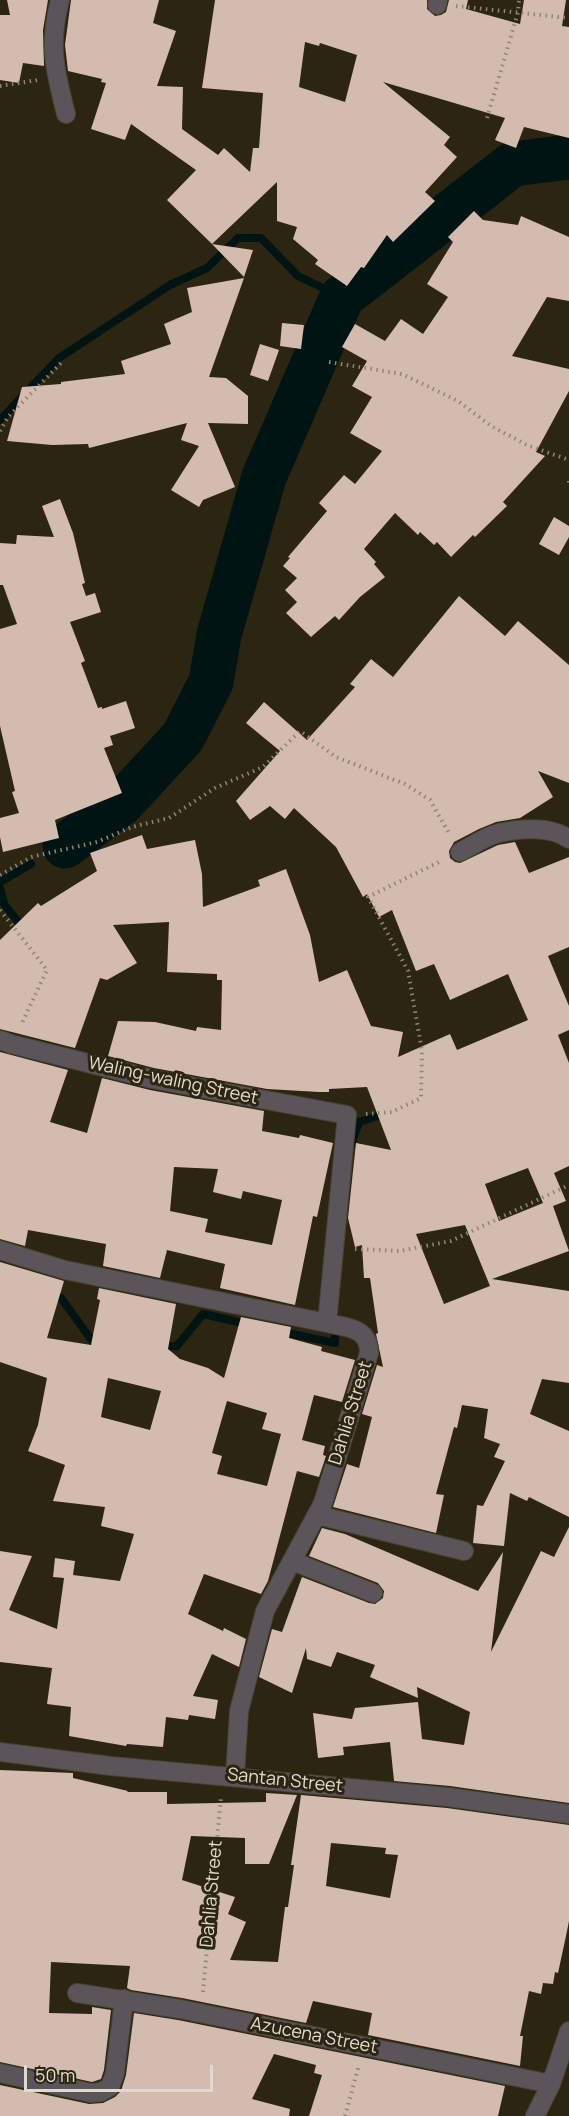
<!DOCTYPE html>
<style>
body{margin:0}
#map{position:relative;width:569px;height:2116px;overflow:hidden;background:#2c2512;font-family:Manrope,sans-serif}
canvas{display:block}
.scale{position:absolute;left:24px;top:2065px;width:189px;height:27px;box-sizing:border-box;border:3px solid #e0dbd0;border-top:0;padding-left:8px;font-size:18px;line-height:21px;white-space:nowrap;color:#e0dbd0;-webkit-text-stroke:4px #2c2512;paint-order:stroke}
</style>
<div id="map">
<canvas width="569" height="2116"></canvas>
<div class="scale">50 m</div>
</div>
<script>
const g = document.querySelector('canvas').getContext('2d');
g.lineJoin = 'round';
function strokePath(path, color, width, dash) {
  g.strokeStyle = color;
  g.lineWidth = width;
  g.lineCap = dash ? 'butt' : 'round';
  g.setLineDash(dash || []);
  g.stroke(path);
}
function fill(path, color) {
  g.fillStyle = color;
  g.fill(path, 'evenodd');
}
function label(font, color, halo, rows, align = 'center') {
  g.font = font + ' Manrope,sans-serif';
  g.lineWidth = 6;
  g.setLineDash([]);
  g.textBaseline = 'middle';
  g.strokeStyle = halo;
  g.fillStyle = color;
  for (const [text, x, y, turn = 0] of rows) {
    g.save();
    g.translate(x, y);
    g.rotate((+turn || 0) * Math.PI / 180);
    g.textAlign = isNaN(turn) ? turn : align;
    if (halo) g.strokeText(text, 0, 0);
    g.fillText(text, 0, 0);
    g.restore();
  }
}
strokePath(new Path2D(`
 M0 420 59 358 170 285 207 268 238 238H261L298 276 342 297
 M0 882 31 864
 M0 888 4 904 24 929
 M359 1122 378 1116 386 1117
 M351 1145 359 1122 354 1121
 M50 1296 61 1298 93 1342 99 1343
 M282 1332 335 1343V1336
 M159 1347 177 1346 203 1314 247 1324`), '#001414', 8);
strokePath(new Path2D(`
 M65 846 122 803 183 737 211 682 219 635 264 477 342 297 513 164 569 157`), '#001414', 45);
fill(new Path2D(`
 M7 0H48L43 30 44 66 23 63 19 83 0 80V15H10Z
 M71 0H159L153 23 176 31 157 86 183 87 182 129 218 155 224 148 250 172 253 148H259L263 93 202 88 215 0H427V9L435 16 441 15 446 12 449 0H468L466 9 520 24 524 0H566L562 26 569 27V138L524 127 516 148 495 140 505 118 383 82 450 137 444 145 457 157 425 192 435 201 393 242 387 235 364 268 361 267 347 286 315 264 318 260 293 239 297 227 277 221V182L212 244 167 200 196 170 131 124 125 140 91 129 106 83 101 82 102 79 68 71 65 45ZM305 42 319 46 320 43 357 55 345 102 299 87Z
 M474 211 483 220 518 225 521 216 569 237V301L547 297 512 356 569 369V391L536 452 545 456 503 502 507 506 475 537 473 535 451 557 437 542 434 545 420 532 418 535 395 513 364 549 376 562 374 564 385 577 360 597 339 620 335 616 311 637 286 613 297 602 285 590 297 578 283 566 290 558 288 557 327 511 319 503 344 475 355 484 382 451 350 433 372 397 352 386 367 361 342 347 355 324 385 341 401 319 423 334 448 297 427 284 453 242 448 237Z
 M212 244 253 250 244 277Z
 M244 278 209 377 226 378 248 396V424L208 423 235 487 203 500 199 507 171 490 199 446 181 440 187 423 89 448 88 444 52 445 7 441 22 387 61 384V382L125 374 121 361 171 344 164 324 192 312 187 288Z
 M282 323 304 325 301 349 280 346Z
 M260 344 279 350 268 381 250 375Z
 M60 499 73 533 85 583 82 584 86 596 95 593 101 612 70 622 85 661 81 663 98 708 102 707V709L126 701 135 728 110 736 113 745 104 748 122 793 55 820 59 838 3 852 0 837V818L19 813 12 792 15 791 0 726V629L17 624 3 585H0V543L16 544 17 535 54 537 42 506Z
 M554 517 569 526V537L559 555 539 544Z
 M459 596 505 636 518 621 569 665V783L538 771 553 797 520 818 496 822 479 829 454 842 449 851 450 858 455 862 460 863 498 845 515 842 529 873 569 857V947L548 956 569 1006V1030L558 1035 569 1063V1166L554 1173 566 1201 553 1206 569 1251 492 1279 569 1291V1383L542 1379 530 1414 569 1431V1517L529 1497 527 1501 510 1493 504 1546 473 1543 477 1505 483 1506 505 1461 494 1457 500 1444 484 1438 488 1409 462 1405 457 1428 454 1427 436 1494 444 1495 436 1533 333 1507 347 1464 359 1468 372 1417 362 1414 377 1365 383 1367 376 1334 378 1333 370 1278H364L362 1245 355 1247 348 1218 356 1143 391 1150 367 1087 329 1089V1092H319L267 1089 154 1068 108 1056 118 1021 155 1022 196 1031 197 1027 221 1030 222 980H217V974L167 972 169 922 113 925 137 963 107 980 100 978 75 1048 0 1029V940L38 903 41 906 97 871 90 853 142 835 147 849 195 840 202 874 203 907 260 886 258 880 286 869 310 935 319 982 347 970 371 1026 403 1032 398 1057 450 1034 457 1050 528 1020 508 974 450 1000 434 964 416 971 392 910 379 917 367 894 363 897 336 847 294 808 285 819 270 806 250 820 236 801 280 751 246 723 264 702 307 740 355 687 350 684 371 659 393 677ZM528 1168 543 1203 499 1221 485 1184ZM465 1225 490 1286 444 1304 416 1234Z
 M0 1052 68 1070 50 1122 87 1133 102 1078 150 1090 264 1111 262 1131 299 1138 300 1135 333 1143 317 1217 313 1216 295 1305 220 1288 225 1264 167 1250 160 1278 103 1266 106 1244 28 1230 25 1246 0 1239ZM174 1167 218 1169 213 1192 241 1199 243 1191 282 1200 272 1245 205 1232 208 1219 170 1211Z
 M0 1262 64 1281 47 1338 91 1345 100 1300 97 1299 99 1288 176 1304 168 1349 180 1359 208 1368 224 1378 241 1317 291 1327 289 1338 322 1347 321 1351 355 1360 342 1402 314 1395 302 1440 325 1446 323 1455 326 1456 319 1477 297 1471 268 1581 261 1594 204 1574 188 1614 223 1631 224 1628 246 1639 239 1667 212 1654 193 1696 218 1700 215 1719 189 1715 188 1720 166 1717 163 1747 127 1744 126 1746 69 1736 71 1707 47 1704 52 1668 0 1662V1551L32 1556 9 1610 57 1629 64 1578 53 1577 55 1558 75 1561 73 1575 120 1581 134 1534 101 1526 105 1507 53 1501 65 1465 28 1451 38 1425 47 1378 0 1362ZM108 1378 161 1391 150 1430 101 1417ZM227 1401 267 1413 262 1429 281 1434 267 1486 217 1474 222 1456 212 1453Z
 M569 1527V1803L450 1786 394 1781 390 1742 343 1747 344 1755 318 1758 313 1713 352 1719 355 1708 418 1702 422 1739 464 1745 470 1712 417 1687 418 1698 370 1677 375 1665 337 1652 331 1667 307 1659 306 1648 292 1693 259 1677 272 1629 282 1632 302 1577 369 1603 375 1604 383 1598 384 1591 378 1583 309 1556 322 1528 345 1534 478 1591 503 1552 491 1652 541 1551 554 1557Z
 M0 1770 73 1773V1778L128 1791 127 1792H167V1804L266 1802V1793L297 1795 269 1864H245V1838L191 1836 182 1880 235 1897 228 1914 246 1922 230 1960 278 1962 285 1907H288L294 1865H291L301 1795 447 1808 569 1825V1921L566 1936 558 1973 555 1972 553 1984 543 1983 541 1994 529 1991 520 2036H523L520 2066 368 2035 372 2013 313 2001 306 2023 182 1998 131 1990 127 1988 130 1966 51 1962 49 2013 92 2014V2007L111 2010 104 2070 101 2079 92 2082 0 2062ZM331 1843 386 1848 385 1854 398 1855 390 1898 326 1886Z
 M134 2013 178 2020 505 2086 498 2116H309L322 2075 314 2073 316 2065 274 2054 252 2099 290 2109 289 2116H0V2085L89 2104 103 2103 115 2097 121 2091 126 2075Z`), '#d4bbaf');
const minor = new Path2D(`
 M60 0C48 46 55 70 66 114
 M437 5 438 0
 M460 852C472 846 486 836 499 833 521 828 551 826 569 839
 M0 1040 11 1044 152 1079 347 1115 327 1323
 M0 1250 65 1270 327 1323C347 1328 369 1327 369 1353L323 1503 265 1611 239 1711 235 1776
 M317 1515 464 1551
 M292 1561 373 1593
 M0 1752 111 1766 448 1797 569 1814
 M77 1993 180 2009 551 2084
 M0 2073 91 2093 101 2092 110 2087 115 2073 124 1999
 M535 2116 551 2084 569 2031`);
strokePath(minor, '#494230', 20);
strokePath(new Path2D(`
 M456 6 569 18
 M0 86 38 80
 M487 118 518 12 519 0
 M329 362 402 374 458 401 491 426 527 445 569 460
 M0 431 8 417 61 363
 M569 481V483
 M0 875 31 857 97 842 132 827 169 818 215 788 263 767 300 731 336 757 405 784 430 800 450 835
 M0 910 47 970 21 1025
 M366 1114 392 1112 421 1098 422 1051 408 971 368 897 441 861
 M355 1249 400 1251 451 1241 569 1185
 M203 1992 221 1797
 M345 2116 359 2065`), '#8d8778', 4, [1.5, 4.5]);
strokePath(minor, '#5b545b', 18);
label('18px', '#e0dbd0', '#2c2512', [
 ["Waling-waling Street",173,1081,12],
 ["Dahlia Street",351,1413,-73],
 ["Santan Street",285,1781,6],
 ["Dahlia Street",212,1894,-85],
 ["Azucena Street",314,2036,11]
]);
</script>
